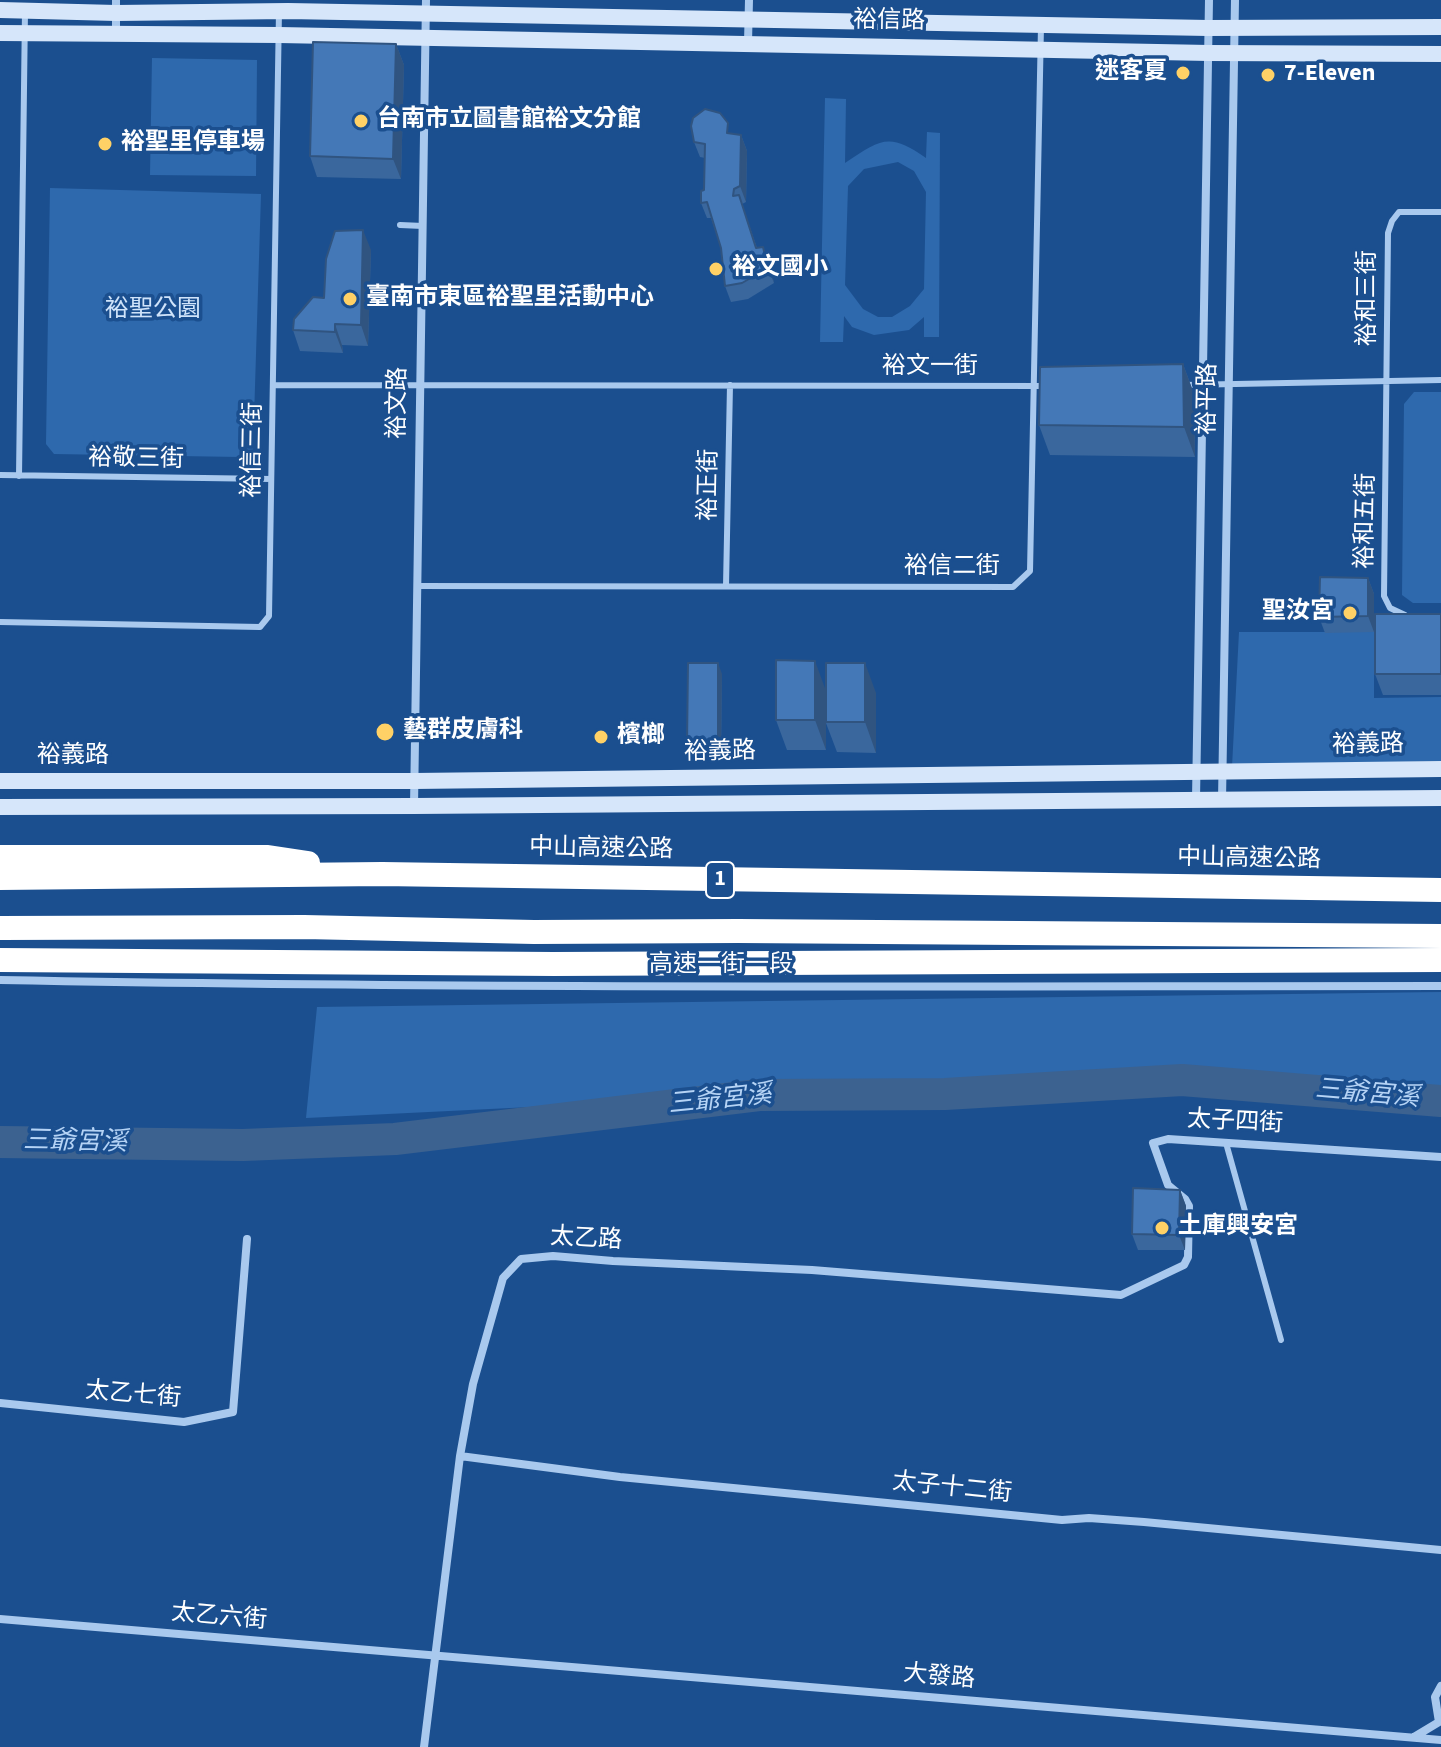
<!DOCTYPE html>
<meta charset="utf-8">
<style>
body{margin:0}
canvas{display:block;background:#1b4f8f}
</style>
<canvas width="1441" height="1747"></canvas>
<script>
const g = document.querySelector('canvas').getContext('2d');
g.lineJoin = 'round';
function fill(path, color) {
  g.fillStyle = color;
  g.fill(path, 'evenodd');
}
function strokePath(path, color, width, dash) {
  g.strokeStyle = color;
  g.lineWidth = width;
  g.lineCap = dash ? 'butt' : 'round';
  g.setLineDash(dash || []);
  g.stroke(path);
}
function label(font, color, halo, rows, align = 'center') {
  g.font = font + ' "Source Sans 3","Noto Sans TC",sans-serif';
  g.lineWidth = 7;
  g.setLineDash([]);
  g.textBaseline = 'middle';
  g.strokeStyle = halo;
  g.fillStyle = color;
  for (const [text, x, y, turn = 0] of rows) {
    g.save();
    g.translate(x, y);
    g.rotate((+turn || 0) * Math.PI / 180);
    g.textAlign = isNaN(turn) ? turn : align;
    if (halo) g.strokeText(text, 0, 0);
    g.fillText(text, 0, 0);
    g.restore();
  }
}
fill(new Path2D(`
 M152 58 257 60 256 176 150 175Z
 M825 98 846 99 845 163C881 139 889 132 926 158L927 132 940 133 939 337H924V317L909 330 874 335 852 327 844 316 843 342H820ZM898 162 914 171 926 192 924 289 910 306 892 317H878L863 309 845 285 848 186 864 169Z
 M50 188 261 194 253 450 241 457 54 454 46 444Z
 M1414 392H1441V603H1413L1402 595 1404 404Z
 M1239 632H1374V698L1441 697V761L1232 767Z
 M1441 992V1100L1183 1075 306 1118 317 1007Z`), '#2e69ad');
strokePath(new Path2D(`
 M0 1142 243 1145 395 1139 759 1095 945 1094 1182 1080 1441 1101`), '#3c6290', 32);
strokePath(new Path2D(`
 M400 225 423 226
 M273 385 1045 386
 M1184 385 1441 380
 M0 475 271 479
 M19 476 25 11
 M417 586 1013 587 1030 571 1041 26
 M726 586 730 385
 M1405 615 1390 608 1384 596 1388 233 1392 221 1399 212H1441
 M0 622 260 627 269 616 279 11
 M1226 1143 1281 1340`), '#a9c9ee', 6);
strokePath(new Path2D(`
 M116 34V0
 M748 43 749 0
 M1196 799 1209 0
 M1222 800 1235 0
 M414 806 426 0
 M0 980C480 989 961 986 1441 986
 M0 1403 184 1422 233 1412 247 1239
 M460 1456 620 1477 1062 1520 1089 1518 1144 1522 1441 1550
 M0 1619 1441 1740
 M1414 1737 1439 1722 1435 1697 1441 1686
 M424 1747 460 1456 473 1384 503 1278 521 1259 553 1256 613 1261 812 1270 1121 1295 1184 1265 1188 1257 1189 1206 1185 1199 1168 1185 1153 1143 1168 1139 1441 1157`), '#a9c9ee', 8);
strokePath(new Path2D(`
 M0 10 116 13 288 11 1208 28 1441 27
 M0 33 279 35 1209 53 1441 54
 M0 781H414L1441 769
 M0 807 414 806 1441 798`), '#d6e6fa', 16);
strokePath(new Path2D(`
 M0 857H268L308 863
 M0 878 382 874 1441 890
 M0 928 304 927 534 932 738 931 1441 936
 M0 960 554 964 1441 960`), '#fff', 24);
fill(new Path2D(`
 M396 44 404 65 401 179 317 177 310 156Z
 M732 134 741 135 747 151 746 202 742 204 757 248 763 247 769 263 774 283 748 299 731 302 725 286 721 248 711 218H707L701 203 704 190 705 158 700 157 694 142Z
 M371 250 368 346 342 345 343 353 300 351 293 330Z
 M1183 364 1194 394 1195 457 1050 455 1039 425Z
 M1368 578 1374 594V632L1325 633 1319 617Z
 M1441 614V695H1383L1375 674Z
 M722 674 721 754H691L687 744Z
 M826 690 876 693V753L837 752 826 723V750H787L776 720Z
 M1180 1190 1186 1206 1185 1250H1138L1132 1234Z`), '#3a679d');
fill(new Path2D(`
 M396 44 404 65 401 179 393 159Z
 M741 135 747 151 746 202 740 186Z
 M363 230 371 250 368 346 361 325Z
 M763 247 769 263 774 283 768 268Z
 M335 324 342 345 343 353 335 332Z
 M1183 364 1194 394 1195 457 1184 427Z
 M1368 578 1374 594V632L1368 616Z
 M815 661 826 691V750L815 720Z
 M718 663 722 674 721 754 718 744Z
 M865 663 876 693V753L865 722Z
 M1180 1190 1186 1206 1185 1250 1179 1235Z`), '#305480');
const building = new Path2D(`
 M313 42 396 44 393 159 310 156Z
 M705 109 720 113 728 123 727 133 741 135 740 186 734 189 733 196 739 195 756 248 763 247 768 268 742 283 725 286 721 248 707 202 701 203V191L704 190 705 144 694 142 691 126 693 118Z
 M363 230 361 325 335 324V332L293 330 294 319 313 297 324 298 326 259 335 231Z
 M1183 364 1184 427 1039 425 1040 367Z
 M1320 577 1368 578V616L1319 617Z
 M1375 614H1441V674H1375Z
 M776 660 815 661V720H776Z
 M688 663H718V744H687Z
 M826 663H865V722H826Z
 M1133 1188 1180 1190 1179 1235 1132 1234Z`);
fill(building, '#4478b7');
strokePath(building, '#305480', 2);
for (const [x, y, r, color] of [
 [1183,73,8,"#ffd166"],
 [1268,75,8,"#ffd166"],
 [361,121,8,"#ffd166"],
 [105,144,8,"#ffd166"],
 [716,269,8,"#ffd166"],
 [350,299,8,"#ffd166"],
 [1350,613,8,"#ffd166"],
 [385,732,10,"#ffd166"],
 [601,737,8,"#ffd166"],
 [1162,1228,8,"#ffd166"]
]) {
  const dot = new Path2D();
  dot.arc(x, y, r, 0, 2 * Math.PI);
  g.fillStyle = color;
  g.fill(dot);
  strokePath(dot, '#1b4f8f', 3);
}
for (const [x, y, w] of [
 [720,880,28]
]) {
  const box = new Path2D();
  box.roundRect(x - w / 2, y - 18, w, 36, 6);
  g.fillStyle = '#1b4f8f';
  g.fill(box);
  strokePath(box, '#fff', 2);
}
label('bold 22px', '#fff', null, [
 ["1",720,880]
]);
label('24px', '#fff', '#1b4f8f', [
 ["裕信路",889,22,1],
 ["裕和三街",1369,298,-90],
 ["裕文一街",930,368],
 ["裕平路",1209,399,-89],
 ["裕文路",399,403,-89],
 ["裕信三街",254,450,-89],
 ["裕敬三街",136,460,1],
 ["裕正街",710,485,-89],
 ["裕和五街",1367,521,-89],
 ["裕信二街",952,568],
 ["裕義路",1368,746,-1],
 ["裕義路",720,753,-1],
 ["裕義路",73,757],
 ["中山高速公路",601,850,1],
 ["中山高速公路",1249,860,1],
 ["高速一街一段",721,966],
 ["太子四街",1235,1123,3],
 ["太乙路",586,1240,3],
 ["太乙七街",133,1396,5],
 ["太子十二街",952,1489,6],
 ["太乙六街",219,1618,5],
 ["大發路",939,1678,5]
]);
label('bold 24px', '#fff', '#1b4f8f', [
 ["迷客夏",1167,73,"right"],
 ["7-Eleven",1284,75],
 ["台南市立圖書館裕文分館",377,121],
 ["裕聖里停車場",121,144],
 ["裕文國小",732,269],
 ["臺南市東區裕聖里活動中心",366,299],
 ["聖汝宮",1334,613,"right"],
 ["藝群皮膚科",403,732],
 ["檳榔",617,737],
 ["土庫興安宮",1178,1228]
], 'left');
label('24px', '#cfe3fa', '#1b4f8f', [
 ["裕聖公園",153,311]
]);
label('italic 26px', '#b5d3f5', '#1b4f8f', [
 ["三爺宮溪",1367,1095,5],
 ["三爺宮溪",720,1101,-6],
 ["三爺宮溪",75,1143,1]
]);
</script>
